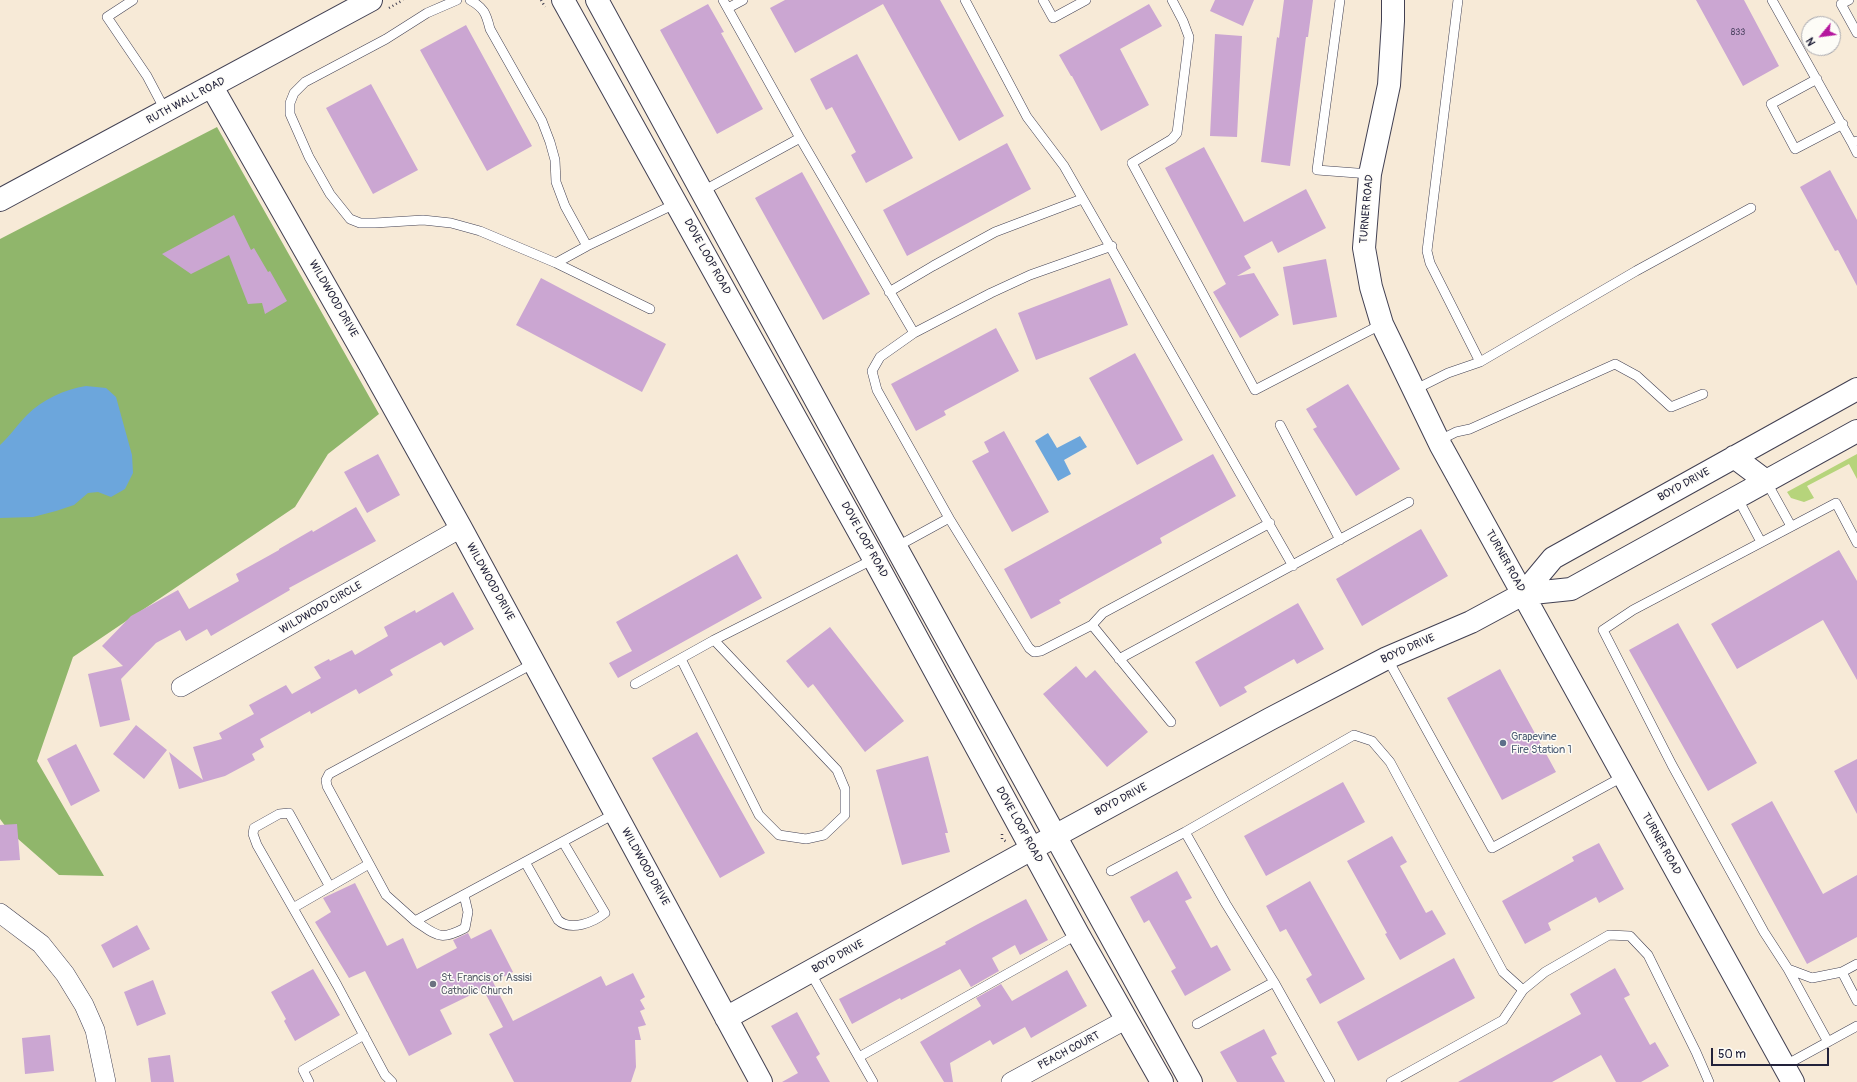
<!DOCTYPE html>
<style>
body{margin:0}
#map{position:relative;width:1857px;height:1082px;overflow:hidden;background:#f7ead7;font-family:Pangolin,sans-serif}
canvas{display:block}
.north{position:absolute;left:1801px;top:16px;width:40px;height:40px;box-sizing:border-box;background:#fdfcf7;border:1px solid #a5a5ac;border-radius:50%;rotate:241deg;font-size:11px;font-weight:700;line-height:16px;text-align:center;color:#22223b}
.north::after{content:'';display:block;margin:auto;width:14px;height:18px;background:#b5179e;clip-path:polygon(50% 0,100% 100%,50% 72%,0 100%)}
.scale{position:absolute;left:1711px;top:1048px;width:118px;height:18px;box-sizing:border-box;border:2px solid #22223b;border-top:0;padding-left:5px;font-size:12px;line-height:14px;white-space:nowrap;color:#22223b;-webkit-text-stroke:3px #fdfcf7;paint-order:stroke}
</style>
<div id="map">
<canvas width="1857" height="1082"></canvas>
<div class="north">N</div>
<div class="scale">50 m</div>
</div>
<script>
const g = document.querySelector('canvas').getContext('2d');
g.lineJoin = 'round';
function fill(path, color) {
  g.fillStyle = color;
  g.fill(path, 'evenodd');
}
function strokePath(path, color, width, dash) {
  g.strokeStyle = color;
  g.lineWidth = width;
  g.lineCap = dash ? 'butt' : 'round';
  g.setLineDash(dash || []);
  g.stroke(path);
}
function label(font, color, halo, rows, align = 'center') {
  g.font = font + ' Pangolin,sans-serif';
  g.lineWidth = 3;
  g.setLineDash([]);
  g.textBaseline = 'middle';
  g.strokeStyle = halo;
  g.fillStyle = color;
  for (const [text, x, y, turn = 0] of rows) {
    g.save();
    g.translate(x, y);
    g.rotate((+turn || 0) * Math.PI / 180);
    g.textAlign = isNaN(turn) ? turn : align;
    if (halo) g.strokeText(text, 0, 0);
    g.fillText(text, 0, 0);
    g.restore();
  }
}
fill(new Path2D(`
 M1857 454V479L1849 464 1807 486 1814 498 1804 502 1791 498 1787 492Z`), '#b6d47b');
fill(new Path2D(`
 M217 127 379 414 328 454 295 507 73 657 37 761 104 876 59 875 9 831 0 819V239Z`), '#90b66b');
fill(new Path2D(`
 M86 386 106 388 116 397 132 455 133 473 125 489 111 497 98 492 88 493 74 505 56 511 33 517 0 518V445C10 436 18 424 27 415 42 400 65 389 86 386Z
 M1048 433 1057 448 1080 436 1087 447 1064 460 1071 474 1058 481 1035 441Z`), '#6ca6dc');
fill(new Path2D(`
 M785 0H940L1004 116 959 141 883 4 795 53 770 8Z
 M1215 0H1254L1243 26 1210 11Z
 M1284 0H1313L1308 37H1306L1290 166 1261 162 1277 37 1279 38Z
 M1696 0H1744L1779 66 1743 86Z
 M708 4 724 32 721 33 763 109 717 134 660 30Z
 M1149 4 1162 26 1120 49 1149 105 1101 131 1072 76H1071L1059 55Z
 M466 25 532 146 487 171 420 50Z
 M1215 34 1242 36 1237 137 1210 136Z
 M857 54 913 158 866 183 851 155 856 152 832 107 826 110 810 79Z
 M371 84 418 170 373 194 326 108Z
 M1007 143 1031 189 907 256 883 210Z
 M1204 147 1244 222 1306 189 1326 228 1278 253 1272 241 1244 256 1251 268 1237 276 1254 273 1279 315 1240 338 1213 292 1226 284 1165 168Z
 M1830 170 1857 220V286L1838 250 1835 251 1800 187Z
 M802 172 870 294 823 320 755 198Z
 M234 215 251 250 254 248 268 272 270 271 287 301 265 314 262 303 248 304 229 255 191 274 162 254Z
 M1326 259 1337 317 1293 325 1283 267Z
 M541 278 666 344 642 392 516 325Z
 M1110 278 1128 325 1036 360 1018 313Z
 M996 328 1019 371 944 411 946 415 916 431 891 384Z
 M1135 353 1183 440 1137 465 1089 378Z
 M1348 384 1400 469 1356 496 1313 429 1317 427 1306 409Z
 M1004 431 1049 512 1012 532 972 461 989 452 984 442Z
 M378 454 400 495 367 513 344 472Z
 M1213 454 1236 496 1160 538 1162 543 1059 600 1061 603 1031 619 1004 569Z
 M356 507 376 541 289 588 290 590 211 636 207 629 186 641 180 630 156 643 121 679 130 720 100 727 88 674 123 666 102 646 131 616 178 590 189 609 239 581 236 574 279 550V549L312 530 313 532Z
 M1421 529 1448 576 1362 626 1336 579Z
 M1839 550 1857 581V680L1823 620 1737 669 1711 624Z
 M737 554 762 598 618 678 609 663 632 651 616 622Z
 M453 592 474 629 444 646 441 642 390 670 393 675 359 694 356 689 311 714 310 711 260 739 264 747 252 754 255 760 225 776 179 789 169 752 203 780 193 747 222 739 219 733 254 714 249 705 286 685 292 694 321 678 314 667 329 659 330 661 352 650 355 655 388 636 384 627 415 610 416 613Z
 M1298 603 1324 649 1297 664 1294 659 1244 687 1247 692 1220 707 1195 662Z
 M1678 623 1757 763 1708 791 1629 650Z
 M830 627 904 721 865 752 813 684 808 688 786 661Z
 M1076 666 1086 678 1095 670 1148 732 1107 767 1043 694Z
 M1500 669 1556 772 1502 800 1447 698Z
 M136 725 167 750 144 779 113 754Z
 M697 732 765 853 720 878 652 758Z
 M76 744 100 791 71 806 47 759Z
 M928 756 948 833H945L950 852 902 865 876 770Z
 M1857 759V814L1834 771Z
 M1343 782 1365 822 1266 876 1244 836Z
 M1772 801 1823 894 1857 875V937L1807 964 1731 824Z
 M17 824 20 860 0 861V825Z
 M1392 836 1407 862 1400 866 1426 913 1432 910 1446 934 1400 960 1385 934 1387 933 1347 861Z
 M1599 843 1624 889 1599 903 1596 897 1548 923 1551 930 1525 944 1502 901 1574 861 1572 857Z
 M1177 871 1192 898 1185 901 1211 948 1217 945 1231 970 1185 996 1171 971 1176 968 1149 920 1144 923 1130 897Z
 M1310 881 1365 979 1320 1004 1306 979 1312 975 1286 929 1280 932 1266 906Z
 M355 883 387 946 403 938 417 969 457 948 453 940 468 933 471 939 491 929 513 972 493 982 513 1021 601 976 606 986 633 973 645 997 640 1000 645 1009 640 1011 646 1025 638 1027 641 1040H635L636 1067 631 1082H514L489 1034 503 1027 483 989 440 1010 452 1034 409 1056 365 971 349 978 315 922 331 912 323 898Z
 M1026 899 1048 940 1020 955 1015 945 992 958 999 971 971 987 960 969 901 1000 900 998 852 1024 839 999 946 944 945 942 978 924Z
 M137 925 150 949 113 968 101 945Z
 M1454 958 1475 998 1358 1061 1337 1022Z
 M1615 968 1630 995 1624 998 1650 1045 1655 1042 1669 1066 1641 1082H1616L1601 1055 1552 1082H1458L1581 1014 1570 994Z
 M313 969 340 1015 295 1041 284 1021 286 1019 271 992Z
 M1067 970 1087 1006 1031 1038 1025 1027 993 1045 990 1040 950 1063 953 1082H944L920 1042 981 1006 976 998 1001 984 1012 1001Z
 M153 980 166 1014 137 1026 124 992Z
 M797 1012 820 1054 816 1057 830 1082H782L798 1073 771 1026Z
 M1264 1029 1277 1054 1271 1057 1285 1082H1237L1220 1052Z
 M50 1035 54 1071 25 1074 22 1038Z
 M170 1055 174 1082H151L148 1058Z`), '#cba6d2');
const service = new Path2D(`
 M133 0 107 17 147 76 166 112
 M457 0 427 13 386 39 305 82 294 93 290 103V114L309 157 330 194 350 219 360 223H375L423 220 451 223 480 231 556 263 650 309
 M470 0C484 8 486 13 490 29L542 121 550 142 555 160 556 182 565 206 587 246
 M723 0 800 138 914 333
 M965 0 1027 117 1064 166 1293 566
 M1043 0 1053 18 1086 0
 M1172 0 1183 21 1189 37 1177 133 1172 139 1132 163 1255 390 1382 324
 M1340 0 1317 170 1370 174
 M1458 0 1427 251 1430 263 1480 362
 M1772 0 1852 143
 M1849 0 1841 4 1857 33
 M728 8 743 0
 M1817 79 1771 104 1795 149 1843 124
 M1857 141 1852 143 1857 153
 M703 191 800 138
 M1112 246 1030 275 991 293 914 333 880 357 872 371 877 390 949 518 1029 648 1034 652 1041 651 1092 625 1171 722
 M556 263 587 246 677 203
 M889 292 933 266 995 232 1082 199
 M1414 390 1448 373 1480 362 1636 271 1751 208
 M1280 425 1340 540
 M1438 441 1456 432 1470 429 1615 364 1637 376 1671 407 1703 394
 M1766 481 1791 526
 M1737 497 1761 542
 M1857 543 1836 503 1633 610 1603 630 1672 765 1764 932 1788 969 1812 978 1842 972 1857 1001
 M896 547 949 518
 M1092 625 1103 613 1270 523
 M1387 658 1492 848 1624 776
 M681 659 759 815 779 835 806 839 824 835 845 815V789L837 770 714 640
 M1119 659 1409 502
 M534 663 329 774 326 780 327 786 386 895 415 921 616 813
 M635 684 714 640 874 559
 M1185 832 1226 904 1274 982 1330 1082
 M525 862 558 920C571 932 594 922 605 913L563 842
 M1111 871 1185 832 1354 735 1372 741 1390 762 1503 972 1523 990
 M330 887 289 813 279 814 254 828 253 834 257 845 337 985 385 1075 392 1082
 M293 908 369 864
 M415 921C438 936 440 941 465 928L468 912 464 895
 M1788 969 1828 1042
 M810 972 873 1082
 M1842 972 1857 964
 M1197 1024 1274 982
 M859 1057 1078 934
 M1784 1066 1857 1026
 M309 1082 303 1070 364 1035
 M1391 1082 1503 1020 1523 990 1545 972 1609 935 1630 936 1648 955 1696 1052 1709 1082`);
const minor = new Path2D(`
 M181 687 461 528
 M0 913 41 944 65 974 84 1005 95 1030 106 1082
 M1011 1082 1127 1019`);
const tertiary = new Path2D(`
 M1393 0V21L1389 85 1370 174 1364 248 1371 287 1382 324 1441 446 1793 1082
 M212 87 369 363 461 528 761 1082
 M0 200 371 0
 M1734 457 1766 481
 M1523 594 1553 558 1857 389
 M726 1018 1055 836 1270 719 1387 658 1471 622 1523 594 1571 589 1857 431`);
const secondary = new Path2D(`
 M563 0 874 559 1078 934 1162 1082
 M597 0 896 547 1191 1082`);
strokePath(service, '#424052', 10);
strokePath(minor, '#424052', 20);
strokePath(tertiary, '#424052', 24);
strokePath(secondary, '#424052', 24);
strokePath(new Path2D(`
 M541 0 545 7
 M389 8 403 0
 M1002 834V839L1007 842`), '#424052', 2.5, [1, 3]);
strokePath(service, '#fff', 9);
strokePath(minor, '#fff', 19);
strokePath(tertiary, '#fff', 22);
strokePath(secondary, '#fff', 22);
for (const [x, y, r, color] of [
 [1503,743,4,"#5c6f8a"],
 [433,984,4,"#6b7280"]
]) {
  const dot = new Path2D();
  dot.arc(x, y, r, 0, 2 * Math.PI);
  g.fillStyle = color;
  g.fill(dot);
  strokePath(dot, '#fdfcf7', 1.5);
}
label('9px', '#4c4361', null, [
 ["833",1738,33]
]);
label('11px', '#22223b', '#fdfcf7', [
 ["RUTH WALL ROAD",186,101,-28],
 ["TURNER ROAD",1367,209,-85],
 ["DOVE LOOP ROAD",707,257,61],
 ["WILDWOOD DRIVE",333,299,60],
 ["BOYD DRIVE",1684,485,-29],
 ["DOVE LOOP ROAD",864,540,61],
 ["TURNER ROAD",1505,561,61],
 ["WILDWOOD DRIVE",490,582,61],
 ["WILDWOOD CIRCLE",321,608,-30],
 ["BOYD DRIVE",1408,649,-24],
 ["BOYD DRIVE",1121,800,-28],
 ["DOVE LOOP ROAD",1019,825,61],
 ["TURNER ROAD",1661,844,61],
 ["WILDWOOD DRIVE",645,867,61],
 ["BOYD DRIVE",838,957,-29],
 ["PEACH COURT",1069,1051,-28]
]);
label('11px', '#4e5e75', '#fdfcf7', [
 ["Grapevine",1511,737],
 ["Fire Station 1",1511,750]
], 'left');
label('11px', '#5b616d', '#fdfcf7', [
 ["St. Francis of Assisi",441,978],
 ["Catholic Church",441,991]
], 'left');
</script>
